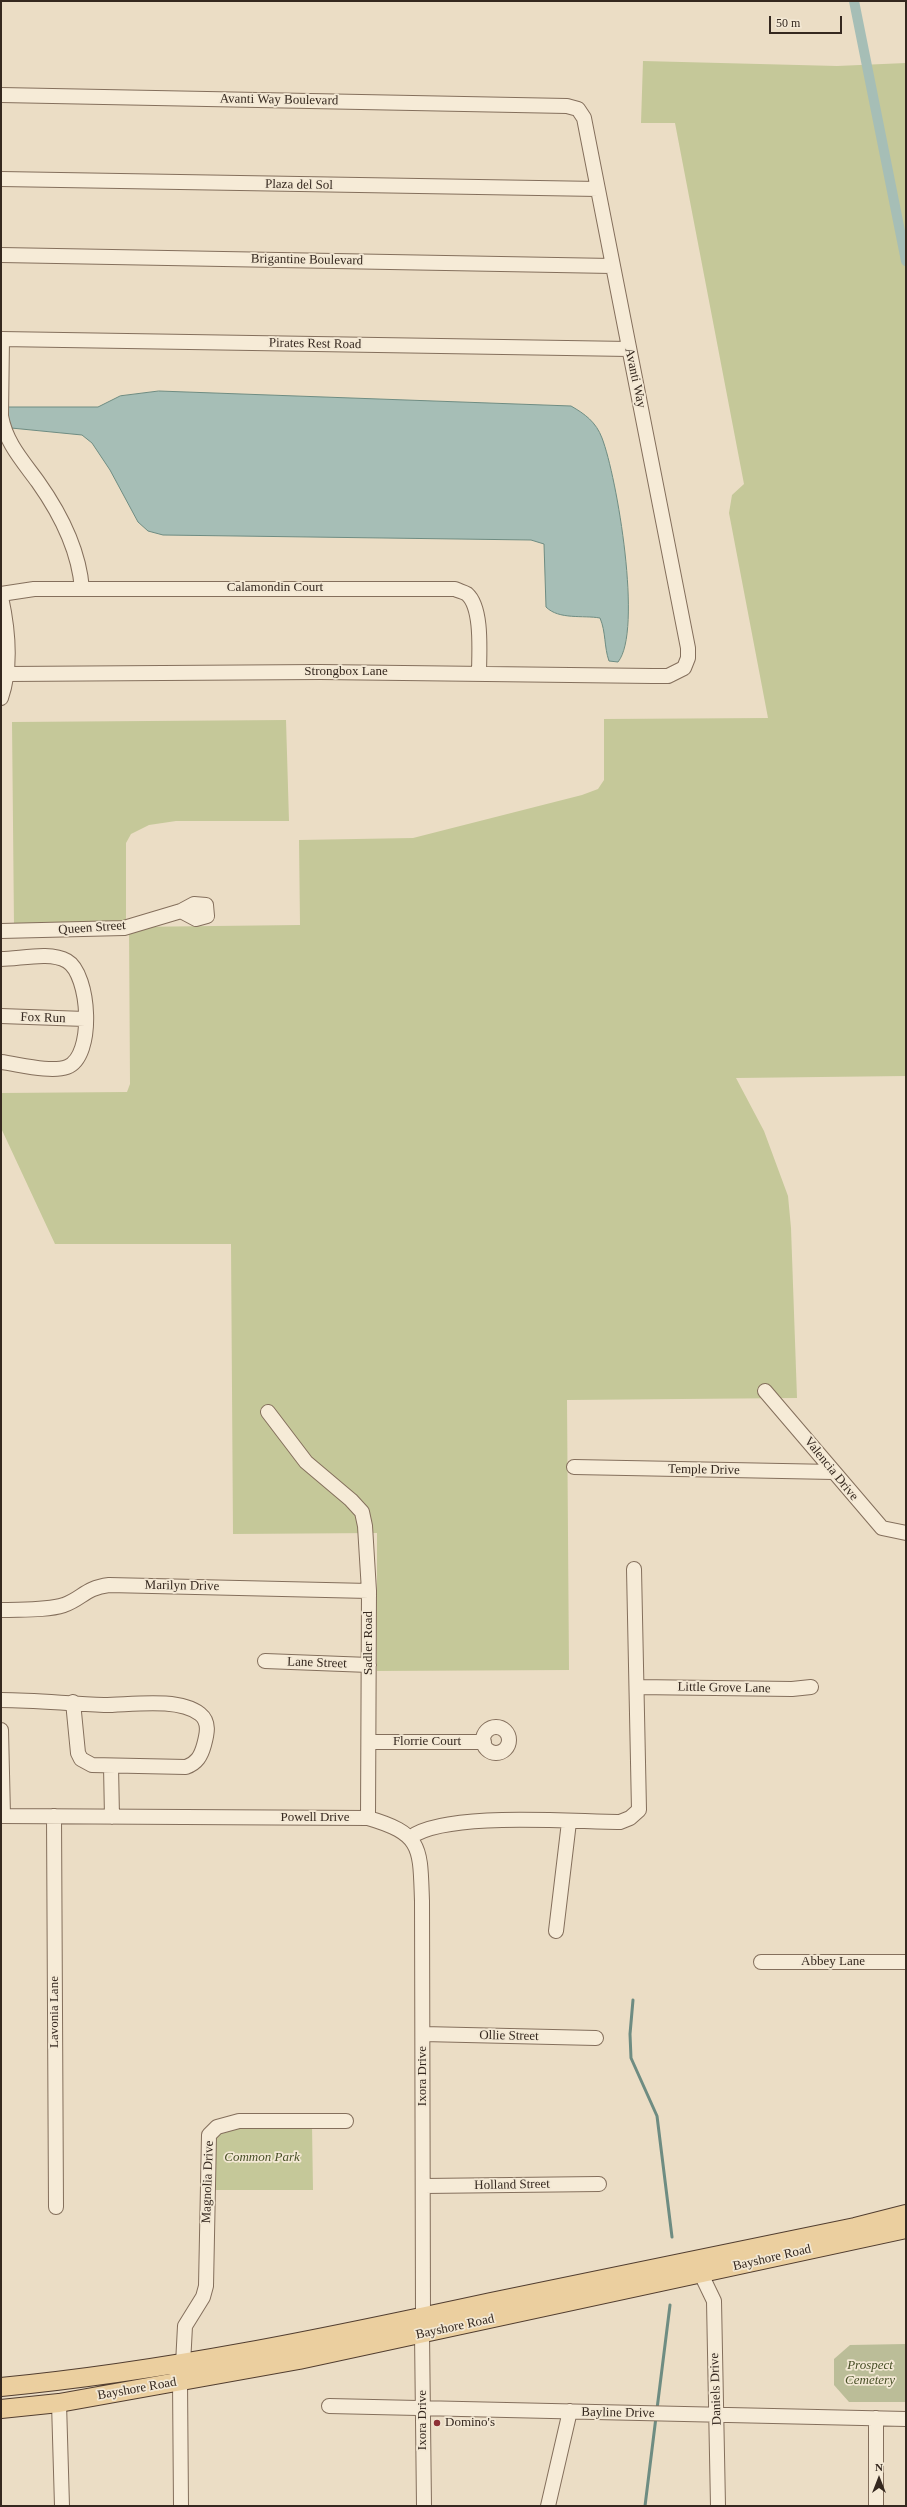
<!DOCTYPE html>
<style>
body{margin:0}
#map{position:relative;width:907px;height:2507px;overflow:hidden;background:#ebddc5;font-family:"Times New Roman",serif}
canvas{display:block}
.frame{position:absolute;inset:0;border:2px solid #35281f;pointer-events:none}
.north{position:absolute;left:859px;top:2459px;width:40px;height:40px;-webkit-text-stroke:3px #f3e8d4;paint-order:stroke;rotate:0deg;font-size:11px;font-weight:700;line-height:16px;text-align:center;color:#35281f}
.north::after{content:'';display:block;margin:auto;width:14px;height:18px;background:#35281f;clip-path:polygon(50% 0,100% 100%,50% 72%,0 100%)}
.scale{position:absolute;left:769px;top:16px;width:73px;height:18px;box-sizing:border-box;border:2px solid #35281f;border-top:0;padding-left:5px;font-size:12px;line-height:14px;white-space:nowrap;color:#35281f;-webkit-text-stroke:3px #f3e8d4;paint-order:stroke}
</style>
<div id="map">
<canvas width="907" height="2507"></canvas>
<div class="frame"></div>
<div class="north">N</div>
<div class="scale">50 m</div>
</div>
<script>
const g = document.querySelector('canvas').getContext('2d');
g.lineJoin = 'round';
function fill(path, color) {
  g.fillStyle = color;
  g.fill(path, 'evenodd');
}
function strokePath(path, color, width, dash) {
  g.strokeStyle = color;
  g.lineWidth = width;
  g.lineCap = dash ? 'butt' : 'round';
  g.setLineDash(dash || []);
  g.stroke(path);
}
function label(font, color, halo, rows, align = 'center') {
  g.font = font + ' "Times New Roman",serif';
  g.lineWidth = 3.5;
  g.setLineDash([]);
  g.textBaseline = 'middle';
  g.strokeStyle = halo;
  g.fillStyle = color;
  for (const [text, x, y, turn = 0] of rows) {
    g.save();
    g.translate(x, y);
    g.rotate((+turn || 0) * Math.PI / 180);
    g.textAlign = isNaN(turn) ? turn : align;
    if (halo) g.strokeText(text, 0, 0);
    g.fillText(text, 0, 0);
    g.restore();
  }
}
fill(new Path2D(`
 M643 61 837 66 906 63V1076L736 1078 764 1131 788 1196 791 1228 797 1398 567 1400 569 1670 377 1671V1533L233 1534 231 1244H55L1 1128V1093L127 1092 130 1084 129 927 300 925 299 840 413 838 582 795 598 789 604 780V719L768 718 729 513 732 495 744 484 675 123H641Z
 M286 720 289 821H176L149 825 131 834 126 843V923L14 926 12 722Z
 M312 2125 313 2190H211L213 2139 226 2127Z`), '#c5c899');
fill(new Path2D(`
 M906 2344V2402H849L834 2385V2359L850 2345Z`), '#bbbd98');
const water = new Path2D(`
 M159 391 571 406C585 414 596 422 602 438 617 477 643 631 618 662L609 661C604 647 606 632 600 618 583 615 559 620 546 607L544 544 531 540 163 535 148 531 138 522 110 470 92 443 82 435 1 427V407H98L120 396Z`);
fill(water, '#a6beb6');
strokePath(water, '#6e8c82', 1);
strokePath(new Path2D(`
 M633 2000 630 2034 631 2058 657 2116 672 2237
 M657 2409 670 2305
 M645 2506 656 2417`), '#6e8c82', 3);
strokePath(new Path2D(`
 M854 1 906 261`), '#a6beb6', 10);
const minor = new Path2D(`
 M1 95 567 106 578 109 584 118 688 648V658L684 668 668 676H653L320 672 7 674
 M1 179 598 189
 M1 255 612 266
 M1 339 629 349
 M2 339 1 416C6 443 22 460 38 482 60 513 79 550 82 589
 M1 594 34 589H455C459 591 464 592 467 594 483 608 479 654 479 674
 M1 597C8 629 12 666 1 698
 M194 904 206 905 207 916 196 919 181 911Z
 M1 931 124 928 181 911
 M1 959C20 959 50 951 67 961 90 974 95 1057 67 1067 51 1073 18 1064 1 1062
 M1 1016 85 1019
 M765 1391 882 1528 906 1533
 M268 1412 306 1462 351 1500 362 1512 365 1526 369 1591 368 1818
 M574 1467 834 1472
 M1 1610C21 1609 45 1611 64 1605 83 1598 85 1588 109 1585L369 1591
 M265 1661 369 1665
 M637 1687 792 1689 811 1687
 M1 1700C36 1700 70 1704 104 1705 130 1705 178 1697 200 1714 210 1722 207 1734 204 1745 201 1756 197 1763 186 1767L92 1765 81 1759 78 1753 73 1702
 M483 1740a13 13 0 1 1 26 0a13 13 0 1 1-26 0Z
 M1 1730 3 1816
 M370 1742H484
 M111 1766 112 1817
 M1 1816 368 1818C423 1834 420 1848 422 1901L423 2317
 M54 1816 56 2207
 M411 1837C447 1811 573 1822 620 1822L630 1818 639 1810 634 1569
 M556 1931 569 1822
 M761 1962H906
 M423 2034 596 2038
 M424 2186 599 2184
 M701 2274 714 2301 718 2506
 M422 2333 424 2506
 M183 2364 185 2326 203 2297 206 2286 209 2135 217 2127 239 2121H346
 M180 2381 181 2506
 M59 2403 62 2506
 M329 2406 906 2419
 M876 2418V2506
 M548 2506 570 2411`);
const major = new Path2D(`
 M1 2387C167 2371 329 2337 491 2302 613 2276 734 2251 855 2227L906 2214
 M1 2409 59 2403 299 2360 906 2229`);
strokePath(minor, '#846f5c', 16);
strokePath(major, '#523e30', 20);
strokePath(minor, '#f6ebd7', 14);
strokePath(major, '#ebcf9f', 18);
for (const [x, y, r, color] of [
 [437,2423,4,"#8e3137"]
]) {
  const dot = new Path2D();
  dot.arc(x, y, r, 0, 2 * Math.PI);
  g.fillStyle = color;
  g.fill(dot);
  strokePath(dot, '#f3e8d4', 1.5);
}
label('13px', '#35281f', '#f3e8d4', [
 ["Avanti Way Boulevard",279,100,1],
 ["Plaza del Sol",299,185,1],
 ["Brigantine Boulevard",307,260,1],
 ["Pirates Rest Road",315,344,1],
 ["Avanti Way",635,378,78],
 ["Calamondin Court",275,588],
 ["Strongbox Lane",346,672],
 ["Queen Street",92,928,-4],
 ["Fox Run",43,1018,2],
 ["Valencia Drive",831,1469,51],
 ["Temple Drive",704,1470,1],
 ["Marilyn Drive",182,1586,1],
 ["Sadler Road",369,1643,-90],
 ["Lane Street",317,1663,2],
 ["Little Grove Lane",724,1688,1],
 ["Florrie Court",427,1742],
 ["Powell Drive",315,1818],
 ["Abbey Lane",833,1962],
 ["Lavonia Lane",55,2012,-90],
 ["Ollie Street",509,2036,1],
 ["Ixora Drive",423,2076,-90],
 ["Magnolia Drive",208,2182,-88],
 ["Holland Street",512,2185,-1],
 ["Bayshore Road",772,2258,-13],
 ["Bayshore Road",455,2327,-12],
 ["Bayshore Road",137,2389,-10],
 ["Daniels Drive",716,2389,-92],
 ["Bayline Drive",618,2413,1],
 ["Ixora Drive",423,2420,-90]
]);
label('italic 13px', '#485027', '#f3e8d4', [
 ["Common Park",262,2158],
 ["Prospect",870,2366],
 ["Cemetery",870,2381]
]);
label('13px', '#35281f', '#f3e8d4', [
 ["Domino's",445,2423]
], 'left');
</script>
